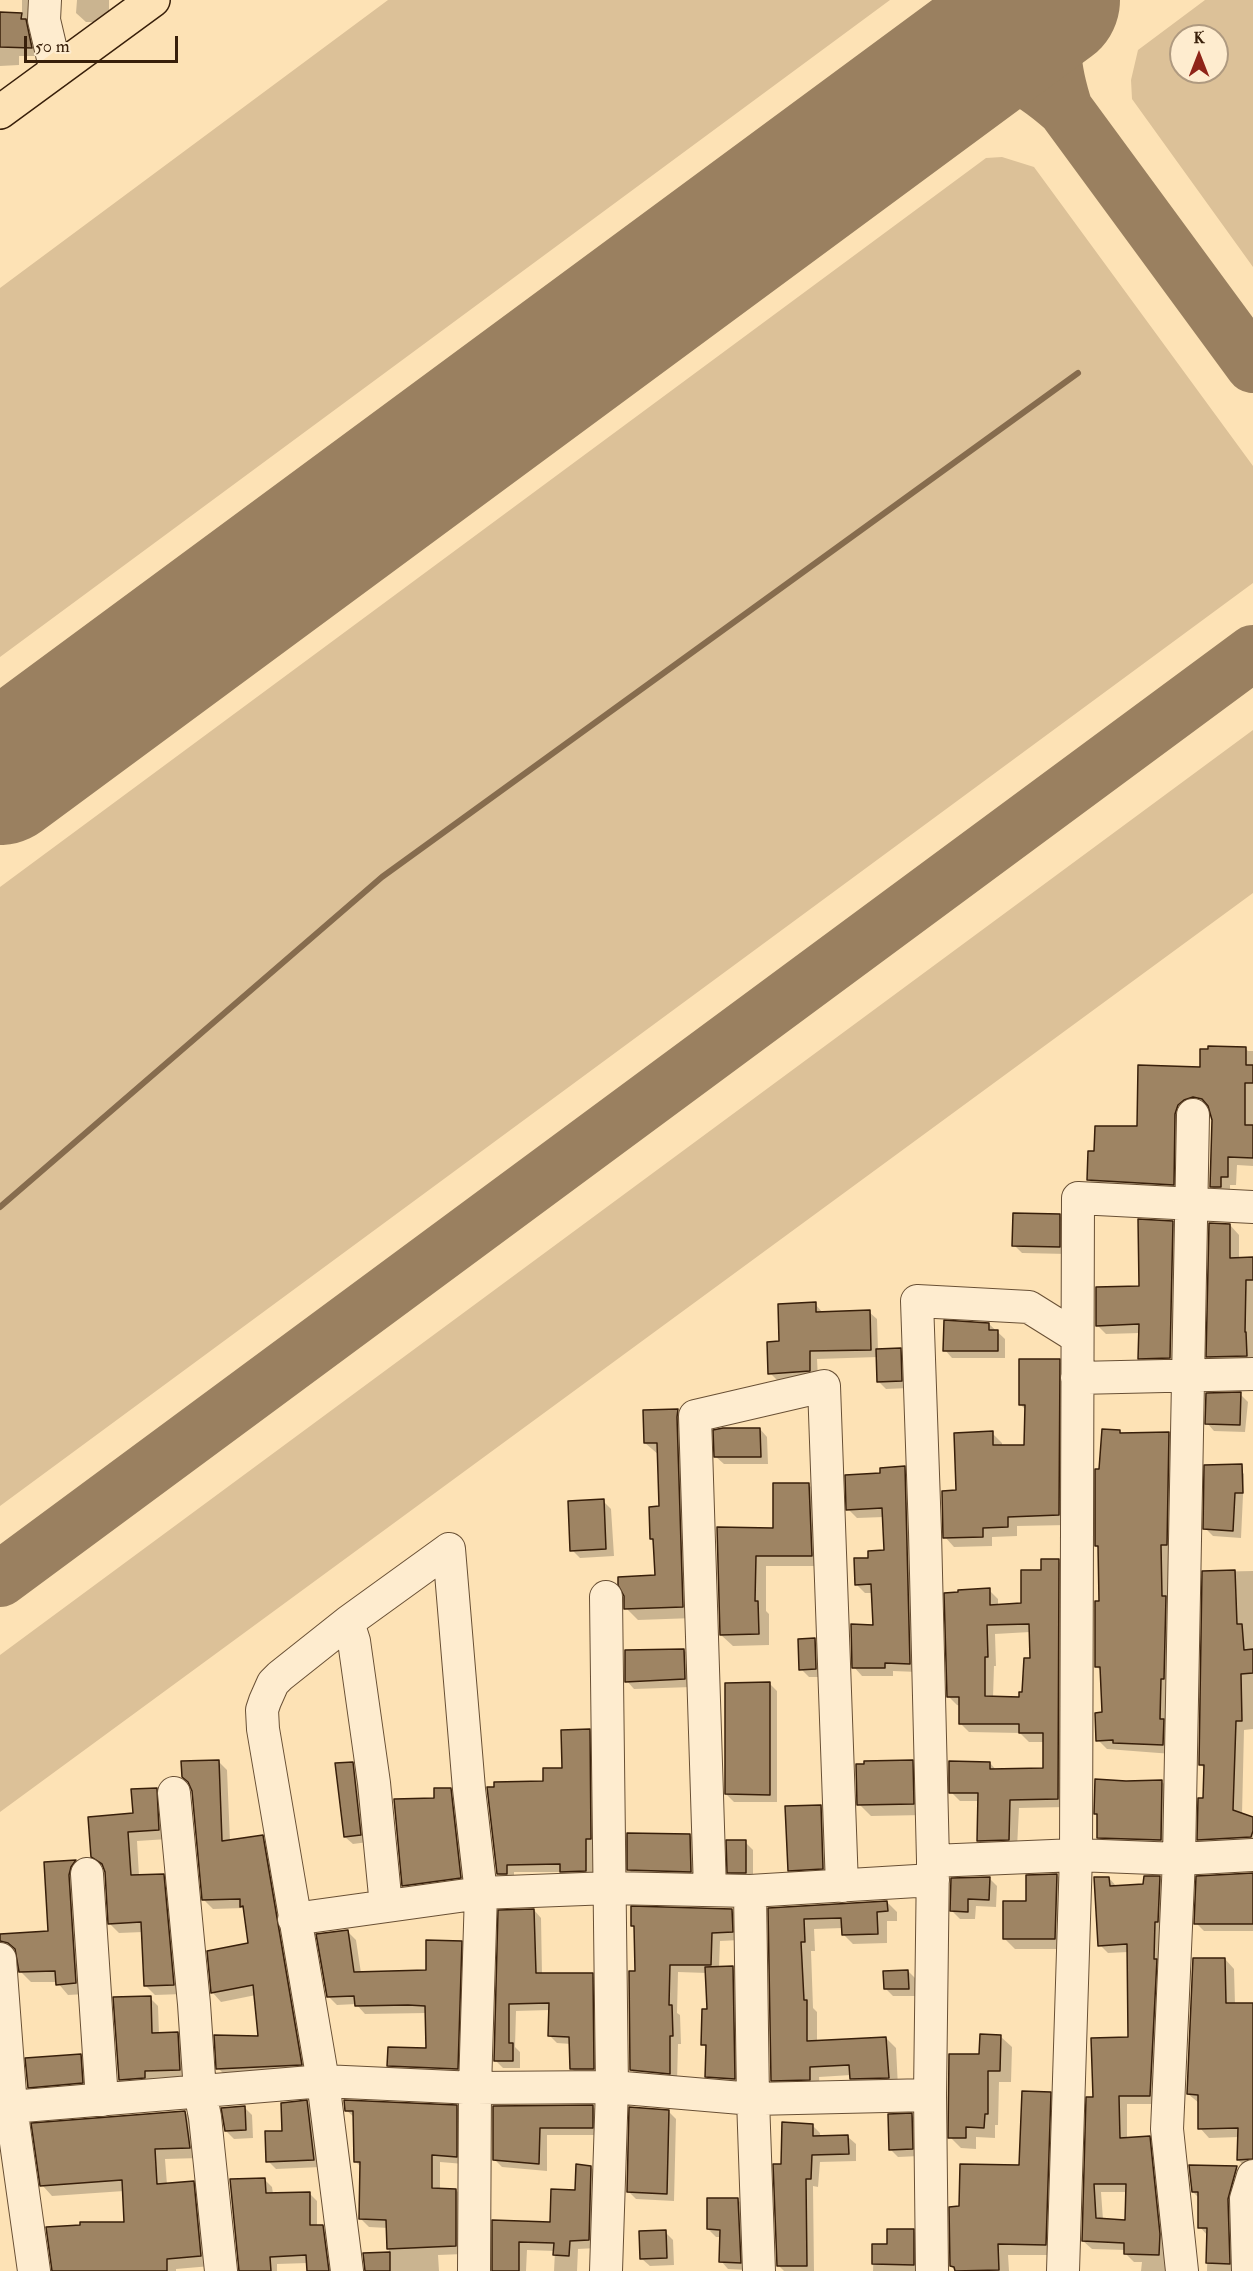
<!DOCTYPE html>
<style>
body{margin:0}
#map{position:relative;width:1253px;height:2271px;overflow:hidden;background:#fde2b5;font-family:"IM FELL Double Pica",serif}
canvas{display:block}
.north{position:absolute;left:1169px;top:24px;width:60px;height:60px;box-sizing:border-box;background:#feeccf;border:2px solid #af9a80;border-radius:50%;rotate:0deg;font-size:16px;font-weight:700;line-height:24px;text-align:center;color:#381f0a}
.north::after{content:'';display:block;margin:auto;width:21px;height:27px;background:#8f2418;clip-path:polygon(50% 0,100% 100%,50% 72%,0 100%)}
.scale{position:absolute;left:24px;top:36px;width:154px;height:27px;box-sizing:border-box;border:3px solid #381f0a;border-top:0;padding-left:8px;font-size:18px;line-height:21px;white-space:nowrap;color:#381f0a;-webkit-text-stroke:4px #feeccf;paint-order:stroke}
</style>
<div id="map">
<canvas width="1253" height="2271"></canvas>
<div class="north">K</div>
<div class="scale">50 m</div>
</div>
<script>
const g = document.querySelector('canvas').getContext('2d');
g.lineJoin = 'round';
function fill(path, color) {
  g.fillStyle = color;
  g.fill(path, 'evenodd');
}
function strokePath(path, color, width, dash) {
  g.strokeStyle = color;
  g.lineWidth = width;
  g.lineCap = dash ? 'butt' : 'round';
  g.setLineDash(dash || []);
  g.stroke(path);
}
fill(new Path2D(`
 M388 0H890L0 657V288Z
 M1205 0H1253V267L1132 99 1131 80 1138 50ZM1181 36H1217V72H1181Z
 M1002 157 1034 167 1253 466V583L0 1506V887L986 158Z
 M1253 730V893L0 1812V1655Z`), '#dcc198');
fill(new Path2D(`
 M22 0H39L40 56H19V65L0 66V14H22Z
 M77 0H109V22H86L76 13Z
 M1245 1048 1248 1051H1253V1166L1237 1165 1236 1185H1230V1196L1220 1195 1211 1186 1214 1120 1210 1107 1203 1106 1182 1193 1098 1189 1089 1180 1095 1153 1138 1127 1201 1069Z
 M1059 1215 1067 1223V1254L1022 1253 1014 1245Z
 M1172 1222 1182 1232 1179 1367H1149L1140 1358V1333L1106 1334 1097 1325 1141 1287Z
 M1230 1225 1239 1235V1259H1253V1365L1217 1366 1208 1356Z
 M815 1304 823 1313 869 1312 877 1319 878 1350H900L908 1358 909 1388 886 1389 878 1381V1357L817 1359 818 1378 778 1381 770 1373 781 1343Z
 M989 1324 1005 1339V1358H952L945 1350Z
 M1059 1361 1069 1371 1068 1525 1017 1526V1536L992 1537V1546L954 1547 945 1537 958 1492 992 1433 1002 1443V1446H1026V1410L1020 1404Z
 M1240 1394 1248 1402 1245 1432 1214 1431 1207 1423Z
 M678 1411 690 1423 694 1618 638 1620 626 1608 656 1577 655 1543 651 1539 661 1508 659 1455 645 1443 644 1412Z
 M760 1429 767 1437 768 1464H724L716 1457Z
 M1119 1432 1122 1434 1168 1433 1177 1442 1172 1754 1107 1749 1098 1740 1103 1714 1102 1672 1096 1666 1101 1602 1099 1549 1096 1546 1100 1470Z
 M1236 1466 1244 1474 1241 1538 1213 1536 1205 1528Z
 M904 1468 913 1477 918 1672 893 1671V1676H862L854 1667 874 1626 873 1593H865L856 1584 870 1559 886 1552 884 1517 857 1518 848 1509 882 1475Z
 M809 1485 820 1496 823 1566H766V1611L769 1614V1645L733 1646 721 1635 718 1529 774 1530Z
 M603 1501 611 1509 614 1556 580 1558 572 1550Z
 M1058 1561 1067 1570 1066 1807 1019 1808 1017 1848 987 1849 979 1841 980 1801H960L951 1792 990 1763 997 1771 1044 1770V1742H1029L1020 1733 969 1732 960 1723 961 1706 957 1705 949 1697 989 1590 998 1599V1606L1023 1605 1043 1571ZM1030 1632 1031 1660 1024 1693 1020 1698H993L994 1666H996L995 1634Z
 M1253 1571V1729L1244 1730 1242 1815 1253 1818V1846L1208 1849 1199 1839 1204 1800 1205 1769 1200 1764 1204 1572Z
 M814 1640 822 1648 823 1677H809L801 1669Z
 M684 1650 692 1658V1687L634 1689 627 1681Z
 M770 1684 777 1691V1802H734L726 1794Z
 M589 1730 597 1738 593 1878 569 1879 561 1872H514V1881H506L498 1874 545 1783 564 1770Z
 M218 1761 227 1770 230 1841 262 1836 271 1845 310 2073 227 2077 218 2068 259 2038 256 1995 221 2002 213 1993 250 1944 244 1908 213 1909 204 1900Z
 M912 1762 924 1774 925 1815 871 1816 859 1804Z
 M352 1763 360 1771 368 1842 353 1844 345 1837Z
 M1162 1782 1170 1789 1169 1847 1106 1845 1099 1837 1098 1816 1096 1813Z
 M157 1789 166 1799 168 1839 137 1841 139 1876 163 1875 173 1885 183 1994 155 1995 145 1985 143 1932 119 1933 110 1924 105 1868 92 1856Z
 M450 1789 458 1797 468 1885 411 1893 404 1885 436 1800Z
 M820 1806 828 1814 830 1876 797 1878 789 1870Z
 M690 1835 697 1842 698 1879 636 1877 629 1870Z
 M745 1842 753 1850V1880H737L729 1872Z
 M76 1861 86 1872V1994L68 1995 57 1982H31L20 1971 50 1932 46 1863Z
 M1057 1875 1067 1886 1065 1949H1015L1004 1938 1027 1903Z
 M1253 1875V1931H1204L1196 1923Z
 M989 1878 997 1886 996 1907 976 1906 975 1919H960L952 1911Z
 M1109 1878 1117 1887 1145 1886 1160 1878 1168 1886 1158 2104H1127V2139L1149 2138 1157 2146 1168 2243 1165 2271H1141L1142 2262H1134L1125 2253V2250L1092 2249 1083 2241 1094 2099 1130 2038 1128 1952 1108 1953 1100 1945ZM1101 2192H1128L1127 2221 1103 2220Z
 M887 1902 897 1912V1921H887V1943L853 1944 843 1934V1928L814 1929 815 1951H811L813 2008 817 2012V2042L886 2038 896 2048 898 2087 862 2088 852 2078 851 2075 819 2077 820 2089 782 2090 772 2080 770 1909Z
 M534 1910 541 1918 542 1975H592L599 1982 600 2076H579L572 2069 571 2044 557 2043 550 2036V2010L516 2011 515 2047 520 2052V2068H503L495 2060 500 1912Z
 M732 1910 740 1919V1940L720 1941 719 1968H732L740 1975 742 2086 714 2084 706 2076 707 2049 703 2044 708 2010 707 1973 678 1972 677 2013 680 2015 681 2044H678L677 2082 640 2078 631 2070 636 1973V1929L632 1926Z
 M347 1931 356 1940 361 1973 427 1971 461 1942 470 1951 466 2077 397 2074 389 2065 428 2050 427 2013 365 2014 356 2004 337 2005 328 1996Z
 M1225 1959 1234 1969 1235 2004H1253V2168L1248 2169 1238 2160 1239 2137 1209 2138 1200 2128 1199 2103 1188 2094Z
 M908 1971 916 1979V1996H893L885 1988Z
 M150 1998 158 2006 159 2034 177 2033 185 2041 188 2077 152 2078V2085L128 2087 120 2079Z
 M1000 2036 1012 2047 1011 2082H999L998 2125H995V2138L976 2137V2149L961 2148 950 2137 981 2055Z
 M80 2056 88 2063 90 2090 37 2095 29 2087Z
 M1050 2094 1061 2104 1056 2255H1008L1009 2271H956L951 2266 961 2208 1020 2167Z
 M307 2102 315 2110 321 2167 276 2169 268 2161 283 2132Z
 M244 2107 252 2115 253 2138 234 2139 226 2131Z
 M456 2107 465 2115 464 2164 440 2162V2190H456L464 2198V2254L438 2255 439 2271H366L389 2254 388 2228 369 2227 361 2219 362 2168 356 2162 355 2118 346 2110Z
 M494 2107H593L601 2114 600 2135H547V2171L502 2167 494 2159Z
 M668 2111 676 2119 674 2201 636 2199 628 2191Z
 M185 2112 195 2123 200 2158 165 2159 167 2185 193 2183 204 2193 211 2266 176 2269V2271H53L126 2223 124 2191 52 2196 42 2185Z
 M912 2115 919 2123 920 2156 898 2157 890 2149Z
 M812 2125 820 2133V2138L848 2137 856 2144V2161L820 2162 818 2187 813 2186 814 2271H784L778 2265Z
 M591 2167 599 2176 597 2248 578 2249 577 2271H554L555 2251 527 2250 526 2271H494V2222L552 2223Z
 M1236 2167 1244 2176 1237 2271H1207L1208 2236 1200 2227 1199 2198 1193 2192Z
 M265 2180 272 2187 273 2194 309 2193 317 2201V2227L322 2226 330 2234 336 2271H308V2263L277 2264V2271H240Z
 M738 2200 746 2208 748 2270 728 2269 721 2261V2237H716L708 2229Z
 M913 2231 921 2239 922 2271H873L874 2245 888 2246Z
 M665 2232 673 2240 674 2265 650 2266 642 2259Z`), '#0003');
strokePath(new Path2D(`
 M0 1207 382 877 1078 373`), '#866c4e', 6);
strokePath(new Path2D(`
 M944 78C998 58 1025 74 1065 109 1052 68 1048 41 1065 0
 M1065 109 1253 365
 M0 1579 1253 653`), '#9a8060', 56);
strokePath(new Path2D(`
 M0 775 1050 0`), '#9a8060', 140);
const building = new Path2D(`
 M0 12 22 13 21 19H26L32 48 0 47Z
 M1208 1046 1246 1047V1065H1253V1083H1245V1125H1253V1158L1228 1157V1177H1221V1187H1210L1212 1120 1208 1106 1202 1099 1193 1097 1184 1100 1178 1105 1175 1114 1174 1185 1087 1180 1088 1151H1094L1095 1126H1137L1138 1065 1200 1067V1049H1208Z
 M1013 1213 1060 1214V1247L1012 1246Z
 M1138 1219 1173 1221 1170 1358 1138 1359 1139 1324 1096 1326V1287L1139 1286Z
 M1209 1223 1230 1224V1258L1253 1257V1280H1246L1245 1332H1246L1247 1356 1206 1357Z
 M816 1302V1312L870 1310 871 1350 810 1351V1371L768 1374 767 1342 779 1341 778 1304Z
 M944 1320 989 1323V1330H998V1351H943Z
 M901 1348 902 1381 877 1382 876 1349Z
 M1019 1359H1060L1059 1515 1008 1517V1527L983 1528V1537L943 1538 942 1491 956 1490 954 1433 993 1431V1445H1024L1025 1405H1019Z
 M1241 1392 1240 1425 1205 1424 1206 1393Z
 M678 1409 677 1417 683 1607 624 1609V1596L618 1585V1577L655 1575 653 1539H650L649 1507 659 1506 657 1443H644L643 1410Z
 M723 1428H760L761 1457H714L713 1430Z
 M1102 1429 1120 1430V1433L1169 1432 1167 1545H1161L1162 1596H1166L1164 1679H1161L1160 1719H1164L1163 1745 1113 1743V1740L1096 1741 1095 1713 1102 1712 1100 1667H1095V1601H1099L1098 1546H1095V1469H1099Z
 M1242 1464 1243 1493H1235L1233 1531 1203 1529 1204 1465Z
 M905 1466 910 1664 885 1663V1668H852L851 1624 873 1625 871 1584 855 1585 854 1558H868V1551L884 1550 882 1508 846 1510 845 1475 880 1473V1468Z
 M773 1483H809L812 1556H756L755 1601H758L759 1634 720 1635 717 1527 773 1528Z
 M604 1499 606 1549 570 1551 568 1501Z
 M1041 1559H1059L1058 1799 1010 1800 1009 1840 977 1841 978 1793H949V1761L990 1762V1769L1043 1768V1733H1019V1724H959V1697H947L944 1593 958 1592V1590L990 1588V1605L1021 1603V1570H1041ZM1029 1624 1030 1658H1024L1022 1692H1019V1697L985 1696V1657H988L987 1625Z
 M1235 1570 1237 1624H1242L1244 1650 1253 1649V1673L1241 1674 1242 1721H1236L1233 1810 1253 1817V1831L1251 1837 1197 1840 1198 1798H1203L1204 1765H1199L1202 1571Z
 M815 1638 816 1669 799 1670 798 1639Z
 M684 1649 685 1679 625 1682V1650Z
 M770 1682V1795L725 1794V1683Z
 M590 1729 591 1839H586V1871L560 1872V1864L507 1865V1874H497L487 1787H494V1782L543 1781V1768H562L561 1730Z
 M219 1760 222 1841 263 1835 302 2065 216 2069 214 2035 258 2036 253 1985 211 1993 207 1951 248 1943 243 1906 240 1907V1899L202 1900 192 1791 188 1782 182 1777 181 1761Z
 M913 1760 914 1804 857 1805 856 1764H864V1761Z
 M353 1762 361 1835 344 1837 335 1763Z
 M1095 1779 1126 1781 1162 1780 1161 1840 1097 1838V1814H1094Z
 M157 1788 159 1830 128 1832 131 1875 164 1874 174 1985 144 1986 141 1922 108 1924 105 1872 102 1864 91 1857 88 1817 133 1813 131 1789Z
 M434 1788H451L461 1878 402 1886 394 1799 434 1798Z
 M821 1805 823 1869 788 1871 785 1806Z
 M627 1833 690 1834 691 1872 627 1870Z
 M726 1840H746V1873H727Z
 M76 1860 71 1867 69 1875 76 1983 56 1985 55 1971 19 1972 15 1949 8 1943 0 1941V1934L48 1931 44 1862Z
 M1253 1873V1924H1194L1196 1876Z
 M1057 1874 1055 1939H1003V1901H1026V1875Z
 M1144 1876H1160L1158 1922H1155L1154 1959H1157L1150 2096H1119L1120 2138 1150 2136 1160 2234 1159 2255 1124 2254V2243L1082 2241 1086 2097H1093L1091 2038 1128 2037 1127 1944 1098 1946 1094 1877H1109L1110 1886 1143 1884ZM1094 2184H1126L1125 2220 1096 2218Z
 M990 1877 989 1900 968 1899V1912L950 1911 951 1878Z
 M887 1901 888 1911 877 1912 878 1934 842 1935 841 1918 804 1919 805 1942H801L804 2000H807V2041L886 2037 889 2078 850 2079 849 2065 810 2067V2080L771 2081 768 1908Z
 M631 1906 732 1909 733 1932 712 1933 711 1965H670L669 2005H672L673 2036H670V2074L630 2070 629 1971H635L634 1926H631Z
 M534 1909 536 1973H593L594 2069H570L569 2037 548 2036 549 2003 509 2004V2043H513V2061H494L498 1910Z
 M348 1930 354 1972 426 1970V1940L462 1941 458 2069 387 2066 388 2047 426 2048 425 2006 408 2005 355 2006 354 1996 327 1997 316 1934Z
 M1193 1958H1225L1226 2003H1253V2159L1237 2160 1238 2128 1198 2129V2095L1187 2094Z
 M733 1966 735 2079 705 2077 706 2045H701L702 2009H707L705 1967Z
 M908 1970 909 1989H884L883 1971Z
 M151 1996 152 2033 178 2032 180 2070 145 2071V2078L119 2080 113 1997Z
 M980 2034 1001 2035 1000 2071H988V2114H985L984 2128 966 2127V2138H948L949 2054H979Z
 M81 2054 83 2083 28 2088 25 2058Z
 M1022 2091 1051 2092 1046 2245 998 2244 999 2270 955 2271 954 2267 950 2266 949 2207 959 2206 960 2164 1019 2165Z
 M307 2100 314 2160 266 2162 265 2131H282L281 2103Z
 M344 2100 457 2105V2157L432 2155V2188L456 2189V2246L387 2249 386 2220 359 2219 360 2162H354L353 2111H345Z
 M593 2105V2128H540L539 2164 493 2160V2106Z
 M245 2106 246 2130 225 2131 221 2108Z
 M629 2107 669 2110 667 2194 627 2192Z
 M185 2111 190 2148 155 2149 157 2184 194 2181 201 2256 167 2259V2271H52L46 2227 80 2225V2222H124L122 2180 40 2186 31 2123Z
 M912 2113 913 2149 889 2150 888 2114Z
 M782 2122 813 2124V2136L848 2135 849 2154 812 2155 811 2179H806L807 2266H777L773 2164H781Z
 M576 2164 591 2166 589 2240 570 2241 569 2256 553 2255 554 2243 519 2242V2271H492V2220L550 2222 551 2189 575 2190Z
 M1189 2165 1237 2166 1228 2199 1230 2264 1206 2263 1207 2228H1198V2192H1192Z
 M265 2178 266 2193 310 2192V2225H323L329 2271H307L306 2255 270 2257 271 2271H239L230 2179Z
 M707 2198H738L741 2263 719 2262 720 2230 707 2229Z
 M887 2229H914V2265L872 2264V2244H887Z
 M666 2230 667 2258 640 2259 639 2231Z
 M390 2252V2271H365L363 2253Z`);
fill(building, '#9e8463');
strokePath(building, '#381f0a', 1.5);
const minor = new Path2D(`
 M45 0 44 20 56 71
 M1077 1378 1253 1374
 M449 1549 469 1789 481 1893 475 2088 474 2271
 M348 1622 354 1641 374 1783 386 1906
 M174 1793 194 2004 200 2092 205 2117 221 2271
 M933 1861 1076 1855 1179 1859 1253 1855
 M87 1874 102 2100
 M710 1890 695 1416 824 1386 842 1886
 M750 1891 753 2099 759 2271
 M294 1919 481 1893 610 1888 750 1891 933 1880
 M0 1959 11 2107
 M34 2271 11 2107 323 2081 475 2088 612 2087 753 2099 930 2095
 M347 2271 323 2081 263 1729 262 1710 265 1701 273 1683 280 1676 348 1622 449 1549
 M606 2271 612 2087 606 1597
 M932 2271 930 2095 933 1861 925 1532 917 1301 1029 1307 1077 1337
 M1063 2271 1076 1855 1078 1198 1253 1207
 M1182 2271 1167 2129 1179 1859 1193 1115
 M1248 2271 1246 2199 1253 2176`);
const major = new Path2D(`
 M0 112 153 0`);
strokePath(minor, '#695035', 34);
strokePath(major, '#381f0a', 36);
strokePath(minor, '#feeccf', 32);
strokePath(major, '#fde2b5', 33);
</script>
